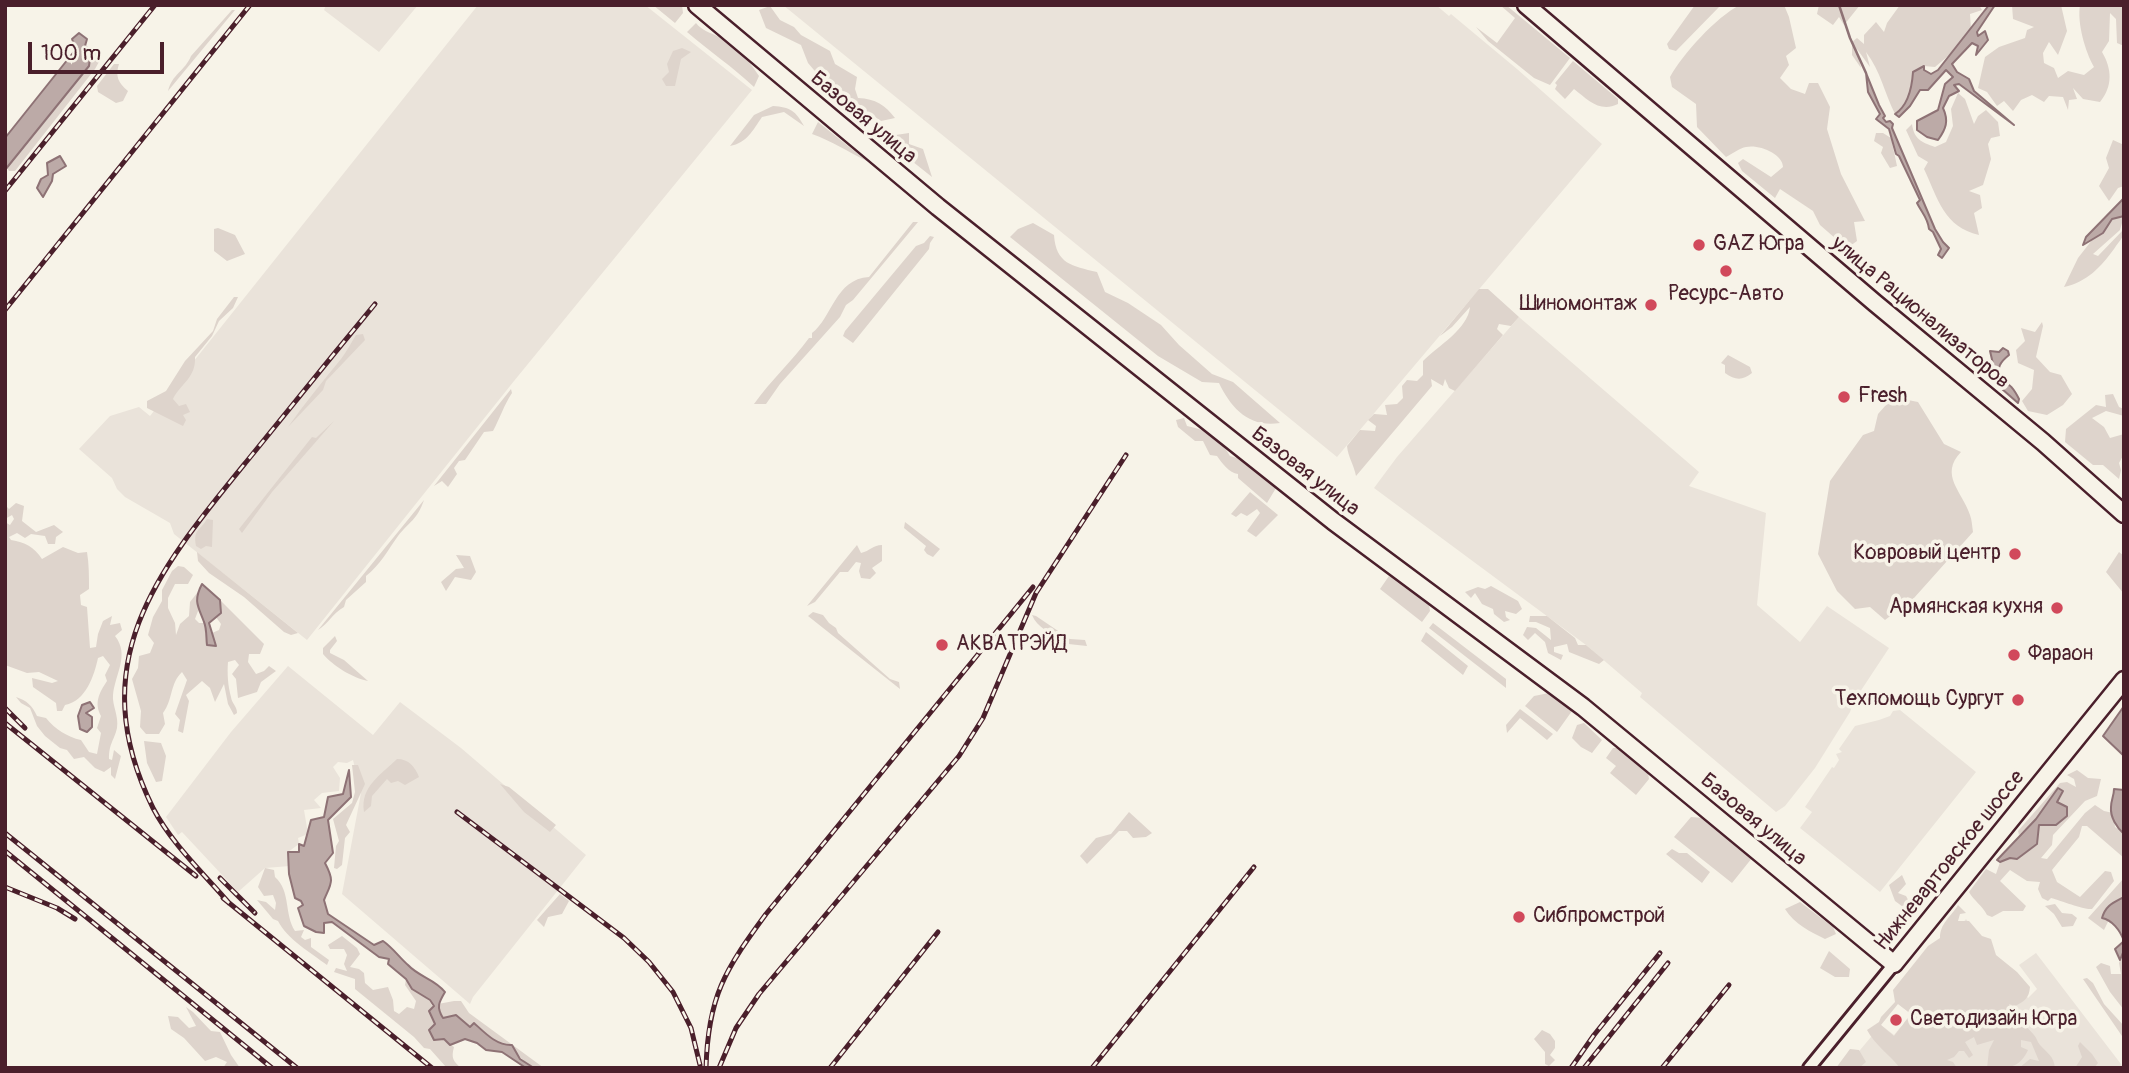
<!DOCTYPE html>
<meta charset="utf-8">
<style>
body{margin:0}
#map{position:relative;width:2129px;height:1073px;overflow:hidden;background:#f7f3e8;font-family:Pangolin,sans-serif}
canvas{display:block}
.frame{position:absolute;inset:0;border:7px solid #4a1f2b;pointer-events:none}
.scale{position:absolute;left:28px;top:42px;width:136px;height:32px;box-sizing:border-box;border:4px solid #4a1f2b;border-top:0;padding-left:9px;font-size:21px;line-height:24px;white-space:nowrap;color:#4a1f2b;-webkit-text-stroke:5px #f7f3e8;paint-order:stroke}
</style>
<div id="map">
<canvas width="2129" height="1073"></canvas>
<div class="frame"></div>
<div class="scale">100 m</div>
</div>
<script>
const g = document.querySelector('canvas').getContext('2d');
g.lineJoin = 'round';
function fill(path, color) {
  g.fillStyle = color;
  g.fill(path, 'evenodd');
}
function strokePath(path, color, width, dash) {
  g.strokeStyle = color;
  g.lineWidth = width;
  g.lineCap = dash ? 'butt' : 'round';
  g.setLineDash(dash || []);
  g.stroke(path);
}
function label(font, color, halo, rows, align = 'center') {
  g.font = font + ' Pangolin,sans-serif';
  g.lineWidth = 7;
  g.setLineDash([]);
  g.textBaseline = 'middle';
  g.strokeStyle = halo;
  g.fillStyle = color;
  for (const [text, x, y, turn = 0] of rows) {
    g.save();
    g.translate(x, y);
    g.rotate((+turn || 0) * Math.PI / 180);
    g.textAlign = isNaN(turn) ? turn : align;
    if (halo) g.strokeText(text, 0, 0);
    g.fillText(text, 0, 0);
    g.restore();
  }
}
fill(new Path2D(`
 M326 5H418L379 52 324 10Z
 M478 5H645L752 90 514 381 307 640 174 534 170 523 125 497 117 489 112 478 79 449 110 416 139 407 150 416Z
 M783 5H1436L1449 16 1451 14 1517 69 1602 144 1337 457Z
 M1519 317 1699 472 1689 486 1766 513 1757 605 1800 642 1827 606 1889 648 1854 701 1850 712 1815 768 1785 806 1776 812 1640 697 1642 693 1586 645 1374 488 1397 457Z
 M288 666 373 735 400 702 461 748 586 855 473 997 470 1004 342 894 361 793 353 760 347 763 338 762 333 767 340 778 339 791 322 793 314 800 321 808 304 810 308 834 298 838 299 844 288 852 290 866 265 868 238 892 182 832 178 835 166 817 231 732Z
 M1900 710 1976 772 1880 892 1800 828 1812 812 1805 807 1832 767 1834 768 1839 760 1836 754 1842 752 1839 749 1855 726 1879 720 1890 716 1893 711Z
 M1966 919 2028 998 2037 989 2019 965 2036 953 2124 1068H1845L1881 1025 1894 1035 1911 1014 1898 1004Z`), '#eae3da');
fill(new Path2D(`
 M653 5H682L683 13 675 23Z
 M1500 5H1506L1570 58 1550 85 1534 78 1488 41 1476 27 1497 43 1515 18Z
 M1695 5H1721L1676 51 1669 49 1667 44Z
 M1740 5H1784L1789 17 1796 48 1786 56 1789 65 1780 78 1791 89 1805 94 1809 83H1818L1830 107 1827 129 1841 174 1865 221 1854 222 1857 241 1850 246 1843 245 1820 225 1813 211 1780 189 1775 198 1742 171 1738 163 1743 159 1771 177 1783 167C1783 154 1759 144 1746 147 1740 148 1732 154 1726 157L1697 127 1696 104 1672 87 1670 77C1683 54 1716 17 1740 5Z
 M1819 5H1860L1844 25 1839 17 1833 25 1817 14Z
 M1900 5H1979L1982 10 1970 14 1971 30 1954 51 1935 67 1924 66 1913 72C1912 87 1909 105 1895 114 1884 92 1881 72 1866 52L1870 67 1857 49 1861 68 1852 55V42L1857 38 1864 44V35L1876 22 1884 32 1887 23Z
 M2012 5H2061L2067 31 2058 55 2049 42 2043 53 2044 63 2054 68 2058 78 2068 71 2084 75 2094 67C2085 51 2077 23 2080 5H2124V46L2117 43 2116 19 2110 13 2109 41 2102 52C2112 69 2113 86 2100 102L2083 99 2073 88 2077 99 2069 100 2068 110 2063 97 2049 96 2044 102 2032 95 2021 100 2013 111 2004 101 1997 106 1987 92 1978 88 1985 57 1999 47 2025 38 2027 30 2034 27 2013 19Z
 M770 6 780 20 794 27 801 35 830 51 835 64 857 77 855 89 858 98C876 99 885 105 895 118L881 121 868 112 858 114 837 97 808 63 801 45 766 28 759 10Z
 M232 10H235L168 91C172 74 185 71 191 56Z
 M696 23C701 30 711 33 719 37 736 47 749 60 759 76L754 87C733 67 709 51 687 32Z
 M682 48 691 52 681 59 675 86H666L662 79 669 72 667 64 673 51Z
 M91 51 97 53 100 60 95 69 15 171H9L7 168 89 66Z
 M1573 61 1618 99V104C1600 113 1588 100 1574 89L1565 99 1555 89 1557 85 1555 83Z
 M114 64H119C115 76 118 83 128 91L123 101 116 103 98 92 97 86Z
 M1958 93 1965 99 1974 124 1978 116 1986 110 1998 122 2000 136 1991 138 1988 144 1991 159 1983 185 1969 191 1980 195 1982 208 1974 213 1979 235C1944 227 1938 199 1924 169L1928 162 1918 156 1906 130 1912 124C1914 139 1921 142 1935 147L1946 142 1953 126 1951 109Z
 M773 106C790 107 796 111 804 126L784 112 762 117C753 130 747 143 730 146L754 115Z
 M818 122 867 161C848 152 832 141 812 134Z
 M909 133V144L923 149 932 177 893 146 889 136Z
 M1876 133H1883L1891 138 1897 166 1890 168 1881 153 1883 147 1874 141Z
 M2113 140 2124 145V186L2118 188 2109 201 2099 186 2109 168 2106 158Z
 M2124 216 2120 230 2093 254 2098 256 2124 229C2124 238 2119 241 2114 249 2101 267 2087 282 2064 287L2078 258 2092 240 2103 233 2112 219Z
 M913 222H918L853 300 846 305 840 317 780 384 766 404H754C771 380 792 361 809 338H812V333C832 318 835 279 869 277Z
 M1033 223 1054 235C1056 264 1072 266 1097 272L1105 292 1128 303 1161 325 1179 345 1212 374 1233 382 1280 423C1249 428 1231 408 1219 383L1202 382 1158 356 1010 237 1018 229Z
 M218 228 235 235 245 254 227 261 214 251V229Z
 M930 236 934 237 930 243 929 249 853 343 843 336 845 331 916 246 924 243Z
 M1479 289H1488L1519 317 1511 326 1499 324 1497 329 1503 335 1455 391 1449 388 1445 379 1443 386 1431 379 1432 386 1356 476C1354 465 1348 457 1347 446L1360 430 1375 431 1376 426 1368 420 1374 414 1387 415 1385 405 1397 404 1403 398 1402 386 1407 380 1417 381 1423 375V361C1438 346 1468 329 1470 307L1452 327 1440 336Z
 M234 297H238L233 308 219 321 212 336 195 357C196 378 181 383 173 399L179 406 186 404 190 412 183 415 186 420 183 426 147 408V401L166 391 185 361 213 331 217 319Z
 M2042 322 2043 326 2036 357 2050 372 2061 375 2072 394 2063 405 2047 415 2028 411 2022 401 2032 389 2034 370 2018 363 2016 350 2025 341 2021 328 2035 332Z
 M363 334 365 340 326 381 323 390 288 427C305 403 323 381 341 359 347 351 351 343 356 335Z
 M1728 355 1750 367 1752 373C1742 381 1735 380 1725 373V365L1721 363Z
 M511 389 512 393C504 405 500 418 493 431L484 432 465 460 459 461 454 468 457 474 448 487 442 481 434 486Z
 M2113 394 2119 407 2124 409V416L2106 411 2092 418 2104 427 2110 438 2124 434V454L2119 463 2121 470 2119 479 2103 465H2093L2065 442 2066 429 2096 405 2106 407 2105 395Z
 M1893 397 1918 402 1944 444 1961 452C1939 475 1962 491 1970 515 1972 520 1972 526 1973 532L1914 598 1885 620 1870 607 1855 609 1837 591 1818 554 1830 481 1863 435 1874 431 1878 414Z
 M1184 418 1187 426C1211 432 1217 434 1230 456L1254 463 1261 475 1276 488 1267 503 1238 478V474C1229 473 1222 463 1217 456L1210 455 1203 441H1195L1178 427 1176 420Z
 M334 421 272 492 242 533 239 529 312 437 316 438Z
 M1250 492 1278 515 1256 537 1247 531 1260 513 1257 509 1247 516 1241 513 1236 517 1231 514Z
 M424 500C417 520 410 521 398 536 388 550 380 565 366 576V582L346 600 344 607C333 613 328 624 318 630Z
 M16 503 24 506 22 521 36 532 54 525 63 532 56 537 55 544H48L45 536 31 534 25 538 17 533 9 537 11 540C25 542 34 547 42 559L63 547 78 553 87 552C89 564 89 576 89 589L80 595 81 605 87 607 90 648 96 647 98 634 103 621 112 616 110 625 120 623 122 630 115 636C130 655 115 674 113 695 112 705 119 716 117 728 114 741 109 743 109 759L112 760 114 750 121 756 115 779 111 775V767L104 772 95 768 84 757 74 759 67 750 60 748 45 736 37 726 30 708 21 703 16 697C27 701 32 705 37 716L46 718C55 729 67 737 81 740L89 752 97 754 101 733 97 728 101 716C94 703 99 693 107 681L105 675 110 665 103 656 98 658C94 676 86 701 65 705L62 711H57L56 703 33 687 32 678 52 683 58 681 39 672 27 673 5 665V522L10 525 14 519 12 515 5 519V505L9 509Z
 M207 519 213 520 212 547 206 546 201 549 196 546C193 529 200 531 207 519Z
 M905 522 940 549 933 557 927 554 924 550 926 546 904 528Z
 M857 545 861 553C870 551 873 545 882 545V561L872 568 876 573 870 579 861 578 859 571 861 563 856 562 848 572H840L815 602 807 606Z
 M197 552 298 633 291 635 284 632 244 597 209 573 198 561Z
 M2119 552 2124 556V594L2106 572Z
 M456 555 470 556 476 572 471 580 455 577 446 591 441 582 456 569 464 568Z
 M178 566 184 567 193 575 188 584H175L168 598V608L175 623 176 635 180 624 189 616 190 602 197 593 198 611 195 619 199 623H205L207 645 215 646 212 633 219 630 221 624 216 617 221 613 220 600 264 644 260 654H249L248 662 256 674 264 671 269 666 276 671 261 682 257 692 238 698 236 679 232 674 239 665 235 660 228 662C227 673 228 687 231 697 232 704 237 706 237 713L234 715 228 704 224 684 215 702 210 688 202 681 186 695 189 701 183 733 178 731 180 720 175 714 187 680 182 672C170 683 173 700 163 713L165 724 159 734H146L140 727 141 711 132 679 138 668 139 656 150 653 154 643 148 635 153 617 162 601V590L172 571Z
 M1389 576 1429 605 1430 611 1422 622 1380 589Z
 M1491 586 1518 601 1522 609 1516 614 1505 611 1506 617 1510 620 1504 622 1494 614 1493 609 1482 604 1475 593 1471 598 1465 592 1478 587 1485 589Z
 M813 612 823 615 829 623 836 628 838 633 890 679 899 682 900 689 808 616Z
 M1032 615 1036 616 1070 639 1085 640 1087 646 1059 643C1051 631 1037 628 1032 615Z
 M1530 616H1547L1575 638 1578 645H1586L1604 660 1599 664 1569 652 1567 644 1554 647V652L1563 655 1561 660 1548 653 1545 642 1535 633 1528 640 1523 635 1527 627 1536 628 1551 640 1550 628 1536 622H1529Z
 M1433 623 1506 679V688L1429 628Z
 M1426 632 1468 666 1463 675 1421 641Z
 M335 636 337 641 330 650V653L344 660 368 681C353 678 333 666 323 654V648Z
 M1549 693 1572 711 1557 732 1525 706 1534 696Z
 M1520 709 1553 734 1547 740 1520 718 1507 733 1506 725Z
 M1584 723 1602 740 1592 753 1581 747 1572 738 1577 725Z
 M144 741 161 743 166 756 162 781 156 782 147 763Z
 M1613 748H1618L1648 773 1649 779 1636 795 1610 773 1616 766 1606 758Z
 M397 759C409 759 415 767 419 777L405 785 398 781 391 783 387 779 372 796 371 806 364 812C360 786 382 774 397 759Z
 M352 765H358L365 784 346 825 350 832 345 838 342 865 337 869 334 868 336 846 339 841 333 819 352 803 355 792Z
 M2077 770 2088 778 2101 779 2097 796 2085 801 2053 835 2052 845 2041 858 2047 859 2085 813 2095 805 2104 811 2113 813 2115 827 2124 834V858L2087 826H2082L2079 837 2052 870 2057 882 2080 897 2105 871 2111 872 2114 881 2092 909C2084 910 2062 901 2051 898L2048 901 2042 898 2038 889 2040 882 2027 881 2010 870 2000 881 2026 906 2023 911H2003L1992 917 1987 915C1982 905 1974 901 1969 892L1986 869 1996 874 2000 862 2023 854 2037 845 2039 825H2056L2060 805 2057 802 2058 788 2036 819 2019 835 2018 831 2060 783 2067 782 2076 787 2074 779 2067 775Z
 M500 784 509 787 556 825 550 832 524 812Z
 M1129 812 1152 833 1146 837 1133 838 1127 831H1119L1087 864 1080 856 1096 838 1111 834Z
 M1691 817 1704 818 1752 858 1732 883 1674 837Z
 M1672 849 1679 853H1687L1710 872 1702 883 1666 854Z
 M265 868 274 870 275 877C291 891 284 914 295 931L304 930 301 937 305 940 311 938V947L329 960 327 965C311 953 287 939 278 921L273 919 257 900 266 902 275 910 276 903 273 895 264 896 258 887Z
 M1902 875 1906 884 1898 893 1906 896 1912 907 1910 912 1895 901 1889 885Z
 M2124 878V897L2119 899 2104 930 2088 918Z
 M560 894 569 901 562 914 548 917 544 927 537 920Z
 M1800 902 1833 927 1836 934 1825 939C1811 932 1794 924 1785 909Z
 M2055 904 2062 913 2072 914 2077 918 2073 926 2062 927 2054 914 2045 906Z
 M1958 905 1966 913 1960 914 1958 921H1969L1982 936 1991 939 1996 955 2017 972 2030 987C2029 998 2025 1001 2015 1006L2009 1004C2014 1022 2024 1022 2034 1035 2037 1038 2037 1042 2040 1045 2047 1053 2054 1056 2055 1068H2019L2030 1059 2039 1061 2031 1042 2021 1040V1047L2028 1050C2019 1070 2006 1068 1987 1068L1989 1050 1994 1040 1977 1045 1974 1037 1965 1042 1973 1055 1969 1058 1964 1051H1959L1954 1057 1947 1060 1953 1062 1957 1068H1900C1890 1055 1874 1044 1867 1030L1879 1022 1881 1017 1895 1002 1893 990 1928 946 1940 938C1940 923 1951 917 1958 905ZM1898 1004 1911 1014 1894 1036 1881 1025Z
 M342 936 357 948 360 954 350 967 359 969 364 973 365 983 373 990 388 987 393 1000 394 1011 399 1014 407 1007 414 1009 416 1001 405 985 406 979C421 1005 432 987 436 1024L429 1030 454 1047C451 1058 453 1061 461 1068L446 1067 430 1049 424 1048 414 1037 355 989V979L334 972 336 968 347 971 344 964 347 955 344 949H330L328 945Z
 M2124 950V1010L2110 992 2096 967 2101 963 2110 966 2111 974H2121L2119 963Z
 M1829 951 1850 969 1849 977H1835L1820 968Z
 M2087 978 2093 983 2104 1004 2124 1026V1039L2083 979Z
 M454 1001H461L469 1013 544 1068C527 1068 520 1058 512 1045 497 1045 485 1033 475 1023L470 1027C456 1022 438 1021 438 1004Z
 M186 1007 193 1012 211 1031 220 1032 231 1055 240 1068H223L227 1062 216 1057 205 1061 184 1038 171 1029 168 1016 178 1017 189 1028 196 1026Z
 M1542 1030 1550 1034 1555 1041V1048L1550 1055 1555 1060 1549 1066 1545 1064V1052L1534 1039Z
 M2080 1042 2092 1054 2098 1063 2094 1068H2075L2082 1057 2078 1046Z
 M1850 1049 1859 1050 1866 1062 1859 1068H1836Z`), '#ded4cc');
const water = new Path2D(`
 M1989 5H1995L1977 32 1978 36 1985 31 1988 40 1976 55 1978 46 1972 43 1952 64 1957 72 1969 79 1974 91 2014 125 1959 84 1954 85 1959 91 1949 96 1943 108C1949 121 1946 129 1938 140L1927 137 1917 130V121L1938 110 1945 84 1953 77 1946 70 1928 90H1920L1910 106 1899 117 1895 114C1909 105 1912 87 1913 72L1924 66V70L1931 74 1938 70Z
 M79 33 87 39 85 46 91 51 89 66 5 170V138L76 49 72 39Z
 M1866 73 1879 105 1885 116 1883 118 1886 122 1890 121 1893 124 1892 128 1935 229 1943 242 1949 248 1942 258 1938 255 1941 249 1933 232 1929 229C1928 218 1922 213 1917 203L1920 200 1899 156 1896 154 1889 129 1876 119 1880 114 1868 92Z
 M60 156 66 166 53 174 52 181 43 197 37 188 41 179 48 175 47 163Z
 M2124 198V216L2112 219 2103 233 2083 245 2086 237Z
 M2003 348 2008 351 2009 355C2000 362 1996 368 2001 379 2010 384 2014 389 2019 399L2018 403 1994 382 1991 373 1994 368 1990 351 1999 352Z
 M202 584 220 600 221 613 209 623 216 646 207 645C206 638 207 629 204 622 198 606 193 601 202 584Z
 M90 702 94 708 86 713 92 717V727L87 732 80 729 78 716 82 705Z
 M2124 706V756L2103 736Z
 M349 770 351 797 328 820 333 853 325 863C335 882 331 883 324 900L328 914 374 945 383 941C393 948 399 957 408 965 419 977 435 979 445 992 439 1002 436 1007 443 1018L456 1015 470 1027 474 1023C485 1033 497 1046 512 1045L520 1059 534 1068H526L502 1052 486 1050 477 1043 465 1039 450 1045 444 1039 434 1040 429 1030 435 1024 429 1011 434 1006 430 1000 412 989 406 979 388 964 389 959 379 957 332 922 324 923V933L316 932 304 926 298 908 303 905 301 901 295 898 289 874 288 852H299V844L304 846 311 820 324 817 328 797 343 794Z
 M2058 788 2063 791 2057 802 2067 807V816L2056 825H2039L2037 844 2017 859 2010 858 2000 862 1997 860 2036 819Z
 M2114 789 2124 790V834C2117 828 2110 817 2111 807 2111 800 2114 796 2114 789Z
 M2124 897V950L2120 960 2115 949 2124 941C2120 930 2112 920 2102 918 2106 905 2113 903 2124 897Z`);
fill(water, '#bcaaa7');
strokePath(water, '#8e7275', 2);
strokePath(new Path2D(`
 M1839 5 1850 38 1866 73`), '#8e7275', 2.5);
const street = new Path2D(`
 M1809 1068 1894 964`);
const secondary = new Path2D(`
 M697 5 938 207 1333 521 1583 707 1894 964 2124 680
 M1526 5 1875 303 2043 442 2124 514`);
strokePath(street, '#4a1f2b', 16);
strokePath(secondary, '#4a1f2b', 21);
strokePath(street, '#f7f3e8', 10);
strokePath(secondary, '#f7f3e8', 16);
const rail = new Path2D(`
 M5 191 155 5
 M5 310 250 5
 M5 708 25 728
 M5 723 196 876
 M457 812 624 938 649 962 673 992 691 1028 700 1065
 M5 833 297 1068
 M5 851 272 1068
 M220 878 255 913
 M5 887 57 908 75 919
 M223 898 432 1068
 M229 903C204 874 171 843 153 808 81 662 158 570 247 461 290 408 332 356 375 304
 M706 1068C708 996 725 970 766 914L1033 587
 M719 1068 736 1028 759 994 959 756 983 718 1036 593 1126 455
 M830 1068 938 932
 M1092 1068 1254 867
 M1571 1068 1594 1035 1660 953
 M1584 1068 1668 963
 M1662 1068 1729 985`);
strokePath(rail, '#4a1f2b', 5);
strokePath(rail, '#f7f3e8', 2.5, [8]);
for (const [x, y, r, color] of [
 [1699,245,7,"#d1495b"],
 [1726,271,7,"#d1495b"],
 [1651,305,7,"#d1495b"],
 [1844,397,7,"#d1495b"],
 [2015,554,7,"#d1495b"],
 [2057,608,7,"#d1495b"],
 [942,645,7,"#d1495b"],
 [2014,655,7,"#d1495b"],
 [2018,700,7,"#d1495b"],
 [1519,917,7,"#d1495b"],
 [1896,1020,7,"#d1495b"]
]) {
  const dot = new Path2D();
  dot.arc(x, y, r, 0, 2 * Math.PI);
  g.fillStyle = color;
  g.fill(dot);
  strokePath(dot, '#f7f3e8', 2.5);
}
label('21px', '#4a1f2b', '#f7f3e8', [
 ["Базовая улица",863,118,40],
 ["улица Рационализаторов",1920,313,40],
 ["Базовая улица",1305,472,38],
 ["Базовая улица",1753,820,40],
 ["Нижневартовское шоссе",1950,861,-51]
]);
label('21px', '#4a1f2b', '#f7f3e8', [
 ["GAZ Югра",1713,245],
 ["Ресурс-Авто",1726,295,"center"],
 ["Шиномонтаж",1637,305,"right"],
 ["Fresh",1858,397],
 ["Ковровый центр",2001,554,"right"],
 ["Армянская кухня",2043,608,"right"],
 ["АКВАТРЭЙД",956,645],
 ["Фараон",2028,655],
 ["Техпомощь Сургут",2004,700,"right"],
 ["Сибпромстрой",1533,917],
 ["Светодизайн Югра",1910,1020]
], 'left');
</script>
